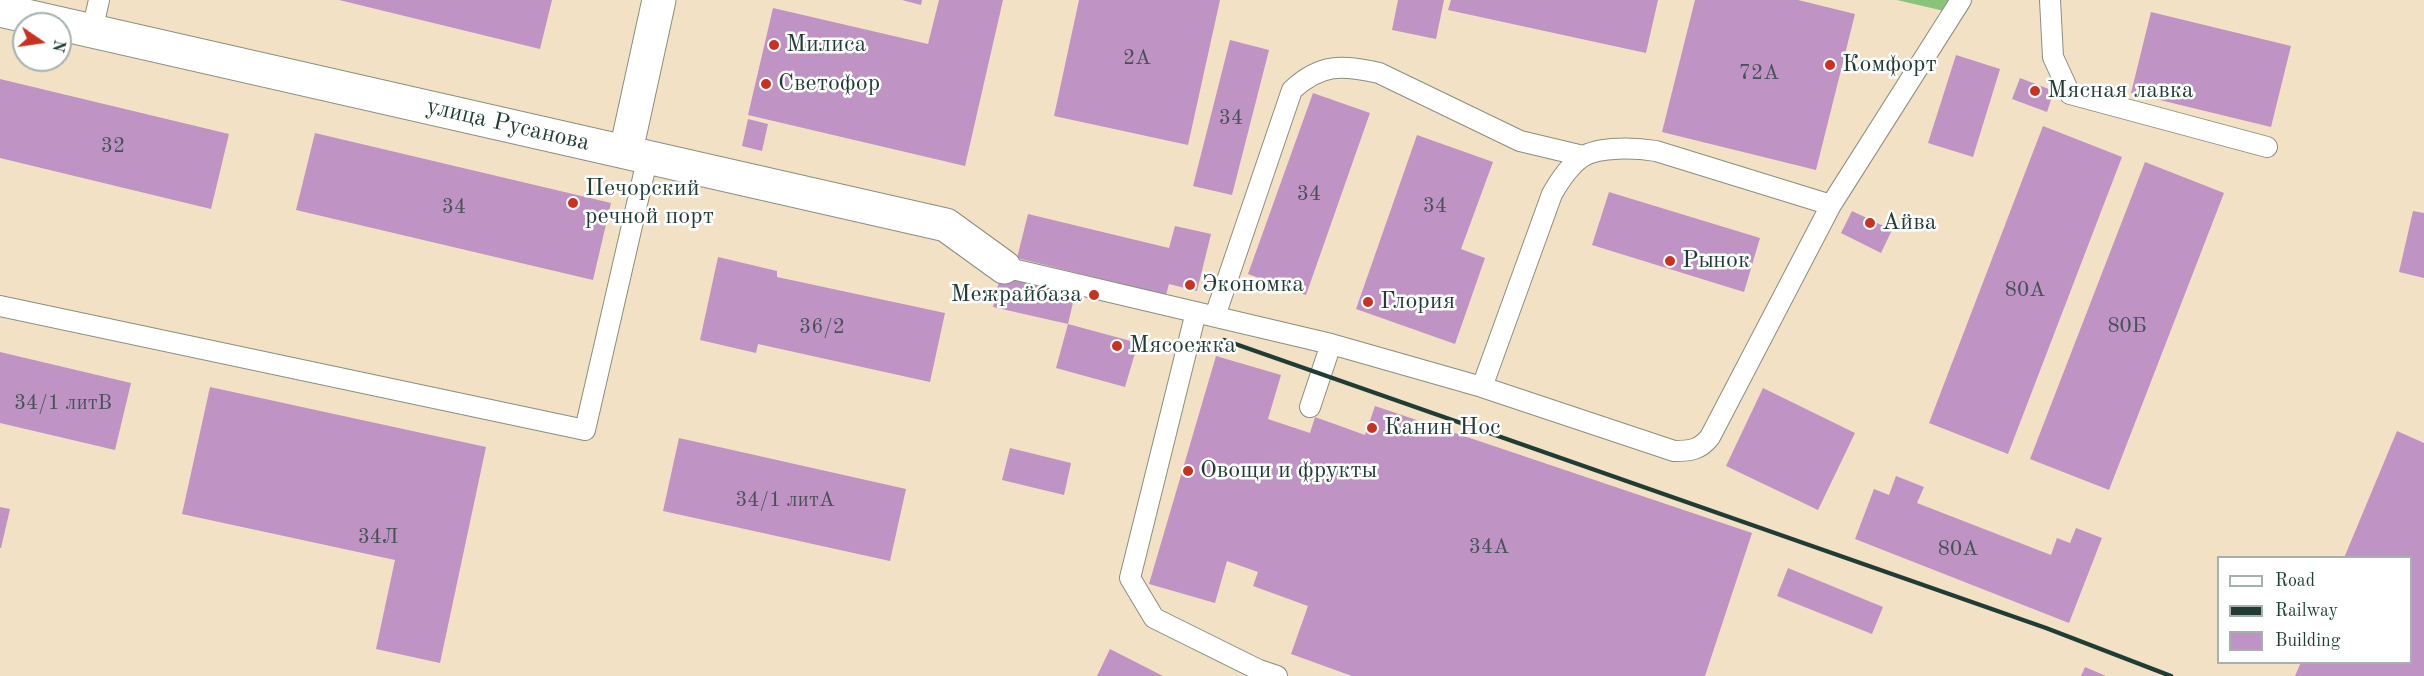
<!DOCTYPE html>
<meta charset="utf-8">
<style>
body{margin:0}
#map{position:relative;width:2424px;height:676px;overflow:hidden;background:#f3e1c6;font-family:"Old Standard TT",serif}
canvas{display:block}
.legend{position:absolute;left:2217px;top:556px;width:195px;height:108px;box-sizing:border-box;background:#fff;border:2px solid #a5b1ae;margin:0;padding:8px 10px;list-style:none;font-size:18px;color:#1f3d34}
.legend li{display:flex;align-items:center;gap:12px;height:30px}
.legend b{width:30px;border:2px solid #a5b1ae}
.north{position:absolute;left:12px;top:12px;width:60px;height:60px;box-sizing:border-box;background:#fff;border:2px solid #a5b1ae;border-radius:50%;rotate:103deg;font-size:16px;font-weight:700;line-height:24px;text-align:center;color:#1f3d34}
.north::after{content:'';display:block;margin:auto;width:21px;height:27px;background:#c8321e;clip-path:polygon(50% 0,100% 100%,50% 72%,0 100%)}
</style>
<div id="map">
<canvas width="2424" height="676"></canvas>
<ul class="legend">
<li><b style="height:8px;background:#fff"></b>Road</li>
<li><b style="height:8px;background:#1f3d34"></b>Railway</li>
<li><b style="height:16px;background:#bf93c4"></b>Building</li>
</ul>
<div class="north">N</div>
</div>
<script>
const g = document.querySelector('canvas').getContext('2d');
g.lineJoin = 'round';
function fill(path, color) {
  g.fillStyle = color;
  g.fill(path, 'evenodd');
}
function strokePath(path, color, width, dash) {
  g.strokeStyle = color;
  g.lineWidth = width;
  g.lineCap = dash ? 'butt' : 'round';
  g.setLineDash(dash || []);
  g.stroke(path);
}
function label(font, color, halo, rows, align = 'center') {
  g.font = font + ' "Old Standard TT",serif';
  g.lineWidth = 5;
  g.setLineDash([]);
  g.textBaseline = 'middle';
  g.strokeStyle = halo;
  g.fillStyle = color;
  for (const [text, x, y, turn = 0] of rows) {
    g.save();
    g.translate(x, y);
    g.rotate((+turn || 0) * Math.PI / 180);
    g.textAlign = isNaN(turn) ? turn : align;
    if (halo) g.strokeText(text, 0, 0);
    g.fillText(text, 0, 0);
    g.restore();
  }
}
fill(new Path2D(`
 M1897 0H1960L1957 14Z`), '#89c47a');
fill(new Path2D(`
 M339 0H552L540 49Z
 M902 0H922L921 5Z
 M939 0H1003L965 166 748 115 773 8 928 44Z
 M1079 0H1220L1188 145 1054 116Z
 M1398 0H1444L1436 39 1392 30Z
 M1451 0H1658L1646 53 1448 10Z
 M1695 0H1798L1855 14 1816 170 1662 132Z
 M2151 12 2291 46 2271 127 2131 93Z
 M1230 40 1269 50 1232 195 1193 186Z
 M1956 55 2000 69 1973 157 1928 143Z
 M2020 78 2054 91 2047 112 2012 99Z
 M0 79 229 134 211 209 0 158Z
 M1313 93 1370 113 1306 295 1248 274Z
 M748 119 768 124 762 151 742 146Z
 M2043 126 2122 157 2008 454 1929 423Z
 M315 133 611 203 593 280 296 210Z
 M1417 135 1493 162 1461 249 1485 258 1455 344 1356 309Z
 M2145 162 2224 193 2109 490 2030 459Z
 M1609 192 1760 238 1744 292 1592 245Z
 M1852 211 1892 230 1881 253 1841 233Z
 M2413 211 2424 213V278L2399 272Z
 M1028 214 1169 248 1175 226 1211 234 1197 291 1169 284 1166 295 1017 258Z
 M718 257 777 271V277L945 313 930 382 758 344 756 353 700 340Z
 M1001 273 1076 290 1068 324 1138 343 1125 387 1056 368 1068 324 993 307Z
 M0 352 131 383 115 450 0 423Z
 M1216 356 1281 375 1268 419 1310 433 1315 417 1365 435 1375 406 1752 533 1705 676H1352L1291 654 1308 606 1253 586 1258 572 1227 561 1215 603 1149 584Z
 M210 387 486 447 440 663 376 649 395 560 182 514Z
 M1763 388 1855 433 1818 510 1726 466Z
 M2397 431 2424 443V676H2295L2301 662H2410V558H2344Z
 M679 438 906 489 890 561 663 511Z
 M1010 448 1071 463 1064 495 1002 480Z
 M1896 476 1924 487 1917 503 2051 555 2057 538 2070 543 2076 528 2102 538 2069 623 1855 539 1874 489 1889 495Z
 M0 507 10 509 1 548H0Z
 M1788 568 1883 607 1872 634 1777 596Z
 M1110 649 1163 676H1097Z
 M2085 667 2106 676H2081Z`), '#bf93c4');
const lane = new Path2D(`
 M2050 0 2053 57 2070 94 2267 147
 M92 31 99 0
 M1004 267 1331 344 1482 387 1674 451C1690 451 1700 450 1710 437L1831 205 1961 0
 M0 306 585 430 648 156
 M1196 312 1130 578 1154 618 1259 670 1277 676
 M1215 316 1292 90C1321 63 1342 65 1379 73L1520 141 1583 156
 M1482 387 1552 194C1560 180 1569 166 1582 157 1599 146 1637 148 1656 151L1831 205
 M1310 407 1331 344`);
const street = new Path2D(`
 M0 10 946 225 1004 267
 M626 151 659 0`);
strokePath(lane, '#898f7d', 22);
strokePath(street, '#898f7d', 35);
strokePath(lane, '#fff', 20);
strokePath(street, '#fff', 33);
strokePath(new Path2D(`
 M1224 340 2046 628 2171 676`), '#1f3d34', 4.5);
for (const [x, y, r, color] of [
 [774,45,6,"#c8321e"],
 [1830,65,6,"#c8321e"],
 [766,84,6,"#c8321e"],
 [2035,91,6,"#c8321e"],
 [573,203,6,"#c8321e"],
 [1870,223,6,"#c8321e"],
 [1670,261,6,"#c8321e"],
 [1190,285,6,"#c8321e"],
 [1094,295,6,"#c8321e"],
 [1368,302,6,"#c8321e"],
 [1117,346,6,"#c8321e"],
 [1372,428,6,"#c8321e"],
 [1188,471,6,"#c8321e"]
]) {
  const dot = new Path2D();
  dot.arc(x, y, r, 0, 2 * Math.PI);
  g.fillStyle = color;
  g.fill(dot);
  strokePath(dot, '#fff', 2);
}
label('21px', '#475258', null, [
 ["2А",1137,58],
 ["72А",1759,73],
 ["34",1231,118],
 ["32",113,146],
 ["34",1309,194],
 ["34",1435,206],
 ["34",454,207],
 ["80А",2025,290],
 ["80Б",2127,326],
 ["36/2",822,327],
 ["34/1 литВ",63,403],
 ["34/1 литА",785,500],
 ["34Л",378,537],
 ["34А",1489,547],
 ["80А",1958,549]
]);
label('24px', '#1f3d34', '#fff', [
 ["Милиса",786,45],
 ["Комфорт",1842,65],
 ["Светофор",778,84],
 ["Мясная лавка",2047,91],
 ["Печорский",585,189],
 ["речной порт",585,217],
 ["Айва",1882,223],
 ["Рынок",1682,261],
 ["Экономка",1202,285],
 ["Межрайбаза",1082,295,"right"],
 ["Глория",1380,302],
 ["Мясоежка",1129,346],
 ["Канин Нос",1384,428],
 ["Овощи и фрукты",1200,471]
], 'left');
label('24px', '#1f3d34', '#fff', [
 ["улица Русанова",508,125,13]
]);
</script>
